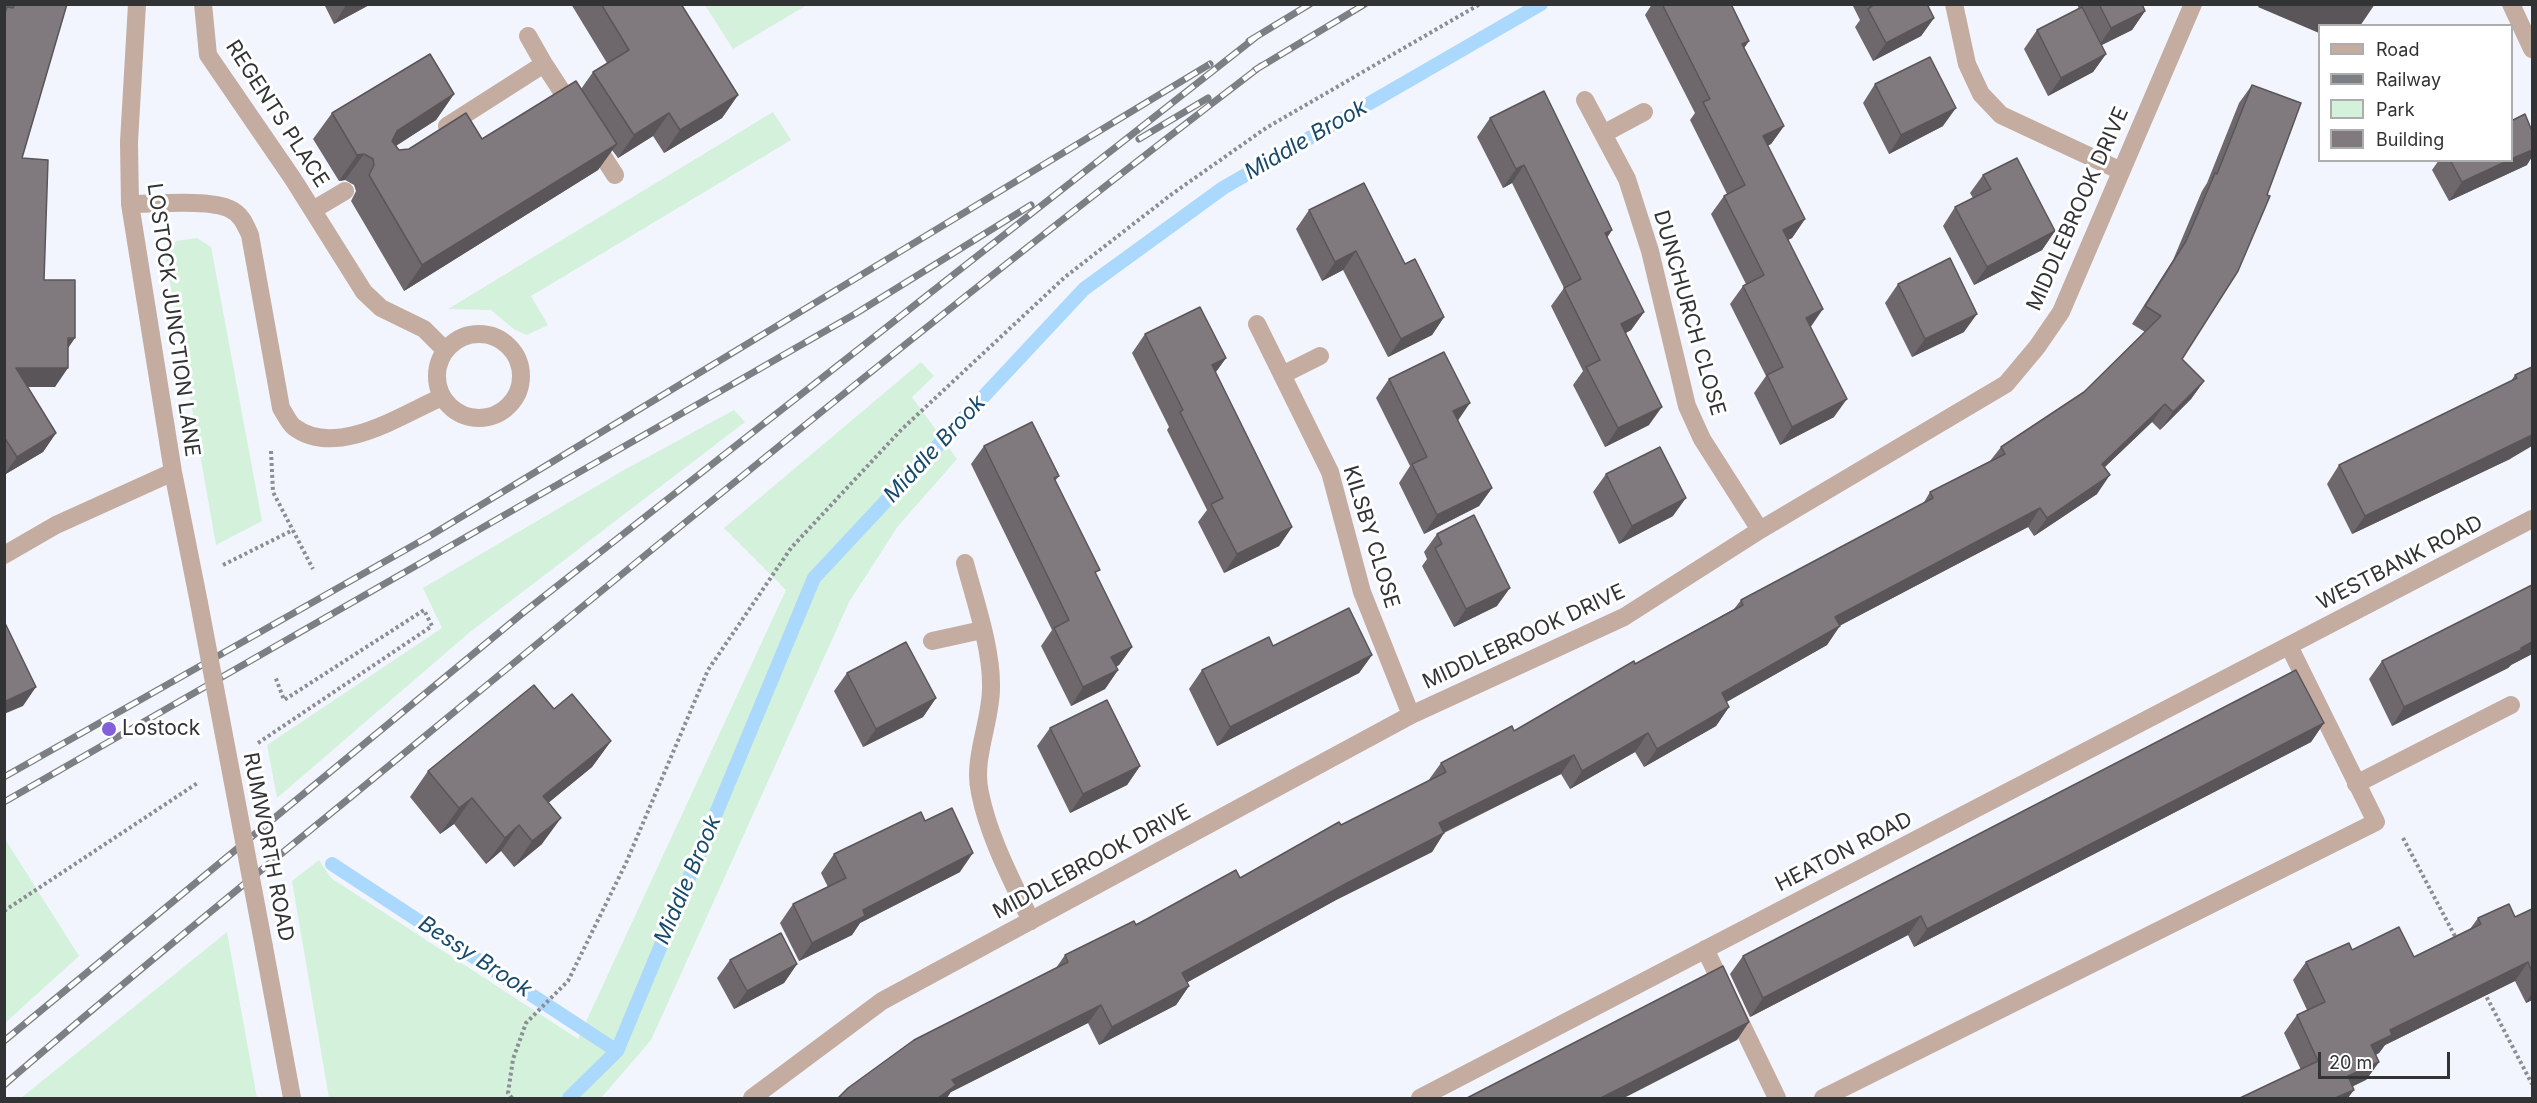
<!DOCTYPE html>
<style>
body{margin:0}
#map{position:relative;width:2537px;height:1103px;overflow:hidden;background:#f2f5fd;font-family:Inter,sans-serif}
canvas{display:block}
.frame{position:absolute;inset:0;border:6px solid #313335;pointer-events:none}
.legend{position:absolute;left:2318px;top:24px;width:195px;height:138px;box-sizing:border-box;background:#fff;border:2px solid #adadae;margin:0;padding:8px 10px;list-style:none;font-size:18px;color:#313335}
.legend li{display:flex;align-items:center;gap:12px;height:30px}
.legend b{width:30px;border:2px solid #adadae}
.scale{position:absolute;left:2318px;top:1052px;width:132px;height:27px;box-sizing:border-box;border:3px solid #313335;border-top:0;padding-left:8px;font-size:18px;line-height:21px;white-space:nowrap;color:#313335;-webkit-text-stroke:4px #fff;paint-order:stroke}
</style>
<div id="map">
<canvas width="2537" height="1103"></canvas>
<div class="frame"></div>
<ul class="legend">
<li><b style="height:8px;background:#c4aca1"></b>Road</li>
<li><b style="height:8px;background:#7c7f83"></b>Railway</li>
<li><b style="height:16px;background:#d3f1db"></b>Park</li>
<li><b style="height:16px;background:#80797d"></b>Building</li>
</ul>
<div class="scale">20 m</div>
</div>
<script>
const g = document.querySelector('canvas').getContext('2d');
g.lineJoin = 'round';
function fill(path, color) {
  g.fillStyle = color;
  g.fill(path, 'evenodd');
}
function strokePath(path, color, width, dash) {
  g.strokeStyle = color;
  g.lineWidth = width;
  g.lineCap = dash ? 'butt' : 'round';
  g.setLineDash(dash || []);
  g.stroke(path);
}
function label(font, color, halo, rows, align = 'center') {
  g.font = font + ' Inter,sans-serif';
  g.lineWidth = 6;
  g.setLineDash([]);
  g.textBaseline = 'middle';
  g.strokeStyle = halo;
  g.fillStyle = color;
  for (const [text, x, y, turn = 0] of rows) {
    g.save();
    g.translate(x, y);
    g.rotate((+turn || 0) * Math.PI / 180);
    g.textAlign = isNaN(turn) ? turn : align;
    if (halo) g.strokeText(text, 0, 0);
    g.fillText(text, 0, 0);
    g.restore();
  }
}
fill(new Path2D(`
 M705 5H807L733 49Z
 M773 112 791 140 531 296 548 325 527 335 515 330 491 310 448 309Z
 M197 238 211 247 262 521 216 545 165 255 176 241Z
 M921 362 934 376 912 397 957 459 898 526 849 602 651 1040 601 1098H329L292 881 319 860 331 878 578 1039 786 590 724 528Z
 M734 410 745 422 470 632 277 798 267 745 442 628 423 588 624 470Z
 M5 839 79 956 5 1023H4Z
 M227 932 257 1098H21Z`), '#d3f1db');
strokePath(new Path2D(`
 M332 864 617 1051
 M569 1098 617 1051 814 578 1084 289 1223 188 1541 4`), '#abd8fd', 14);
strokePath(new Path2D(`
 M271 451 273 492 313 569
 M223 565 293 530
 M258 743 432 626 424 610 284 700 275 676
 M2403 838 2457 940
 M4 911 199 782
 M2484 992 2532 1084
 M512 1098 508 1093 513 1059 526 1023 568 981 626 863 708 670 791 548 901 430 1065 277 1172 194 1266 128 1480 4`), '#8c8e93', 4, [3, 3]);
strokePath(new Path2D(`
 M137 4 129 142 130 204 173 472 199 603
 M203 4 208 55 293 179 364 292 381 308 424 329 445 350
 M1954 4 1967 64 1981 94 2001 115 2121 171
 M2511 4 2532 49
 M528 36 544 64
 M1585 100 1627 179 1650 251 1687 406 1702 439 1760 530
 M447 126 544 64 574 110
 M1603 134 1644 112
 M593 141 615 175
 M130 204C153 204 211 199 230 209 241 214 245 224 250 235L281 408C285 414 289 423 294 427 336 459 401 415 442 397
 M313 210 345 191
 M1257 324 1330 472 1362 592 1411 715
 M437 376a42 42 0 1 1 84 0a42 42 0 1 1-84 0Z
 M1282 375 1320 356
 M4 555 56 525 173 472
 M965 563C975 601 992 649 991 688 991 722 972 759 980 793 989 838 1012 880 1031 921
 M932 641 982 630
 M2356 784 2511 705
 M264 947 292 1098
 M1705 949 1777 1098
 M752 1098 882 1001 1411 715 1624 617 1760 530 2006 384 2037 347 2061 312 2193 4
 M1420 1098 2532 519
 M1823 1098 2376 822 2289 646`), '#c4aca1', 18);
const rail = new Path2D(`
 M1249 41 1310 4
 M1255 70 1365 4
 M1139 139 1208 98
 M4 777 428 537 1210 64
 M4 802 855 314 1031 205
 M4 1041 524 612 1256 37
 M4 1085C144 964 288 849 430 732 704 506 979 281 1261 66`);
strokePath(rail, '#7c7f83', 7);
strokePath(rail, '#fff', 4.5, [14]);
strokePath(new Path2D(`
 M199 603 264 947`), '#c4aca1', 18);
fill(new Path2D(`
 M7 4H67L22 158 44 280 68 348 55 387H27L56 433 43 452 4 475V11Z
 M324 4H371L334 24Z
 M571 4H681L738 95 722 118 664 153 653 136 618 158 612 150 598 170 404 291 351 201 356 191 354 185 345 180 339 181 313 139 332 113 454 94 436 120 396 146 399 150 409 149 482 139 581 89 593 72 607 63Z
 M1652 4H1731L1749 41 1744 48 1784 126 1771 144 1767 146 1805 219 1792 238 1788 240 1834 417 1780 445 1754 393 1766 376 1730 304 1743 286 1746 284 1711 214 1724 196 1727 194 1690 120 1695 113 1645 15Z
 M1852 4H1927L1934 18 1921 36 1873 61 1855 27 1860 20Z
 M2077 4H2142L2145 11 2132 30 2101 45 2106 54 2093 72 2048 96 2024 49 2037 30 2079 9Z
 M1875 84 1943 126 1889 154 1863 103Z
 M2252 85 2182 359 2204 381 2191 399 2160 430 2152 422 2105 467 2097 494 2034 536 2028 527 1839 626 1827 645 1726 702 1729 707 1716 726 1644 767 1635 752 1570 789 1561 774 1444 833 1432 852 1336 900 1187 982 1189 986 1176 1005 1099 1045 1088 1023 951 1092 838 1098 1056 968 1065 955 1240 878 1428 781 1441 763 1514 731 1734 609 1741 600 1923 504 1930 492 1990 461 2001 447 2084 392 2145 332 2132 324 2173 260 2202 191 2207 183 2239 103Z
 M1490 118 1612 230 1607 238 1644 312 1631 330 1626 333 1649 425 1605 447 1573 385 1583 371 1551 306 1564 288 1512 183 1503 188 1477 137Z
 M2439 160H2511L2527 165 2449 201 2432 170Z
 M1983 175 2055 231 2042 250 1974 285 1943 226 1955 207 1973 198 1970 193Z
 M1309 210 1405 264 1444 317 1432 335 1388 357 1343 270 1322 281 1296 229Z
 M1898 284 1964 332 1912 357 1885 303Z
 M1145 334 1226 358 1215 373 1292 527 1279 546 1224 573 1198 522 1207 510 1167 430 1169 427 1132 353Z
 M2532 367 2510 459 2352 534 2327 484 2339 465 2511 381 2515 375Z
 M1389 379 1457 420 1492 488 1479 506 1424 534 1399 483 1410 466 1376 398Z
 M984 446 1059 476 1055 481 1096 575 1132 647 1119 665 1116 667 1118 670 1105 689 1071 706 1041 646 1052 630 971 464Z
 M1606 474 1673 516 1619 544 1593 492Z
 M1437 534 1497 606 1454 627 1422 566 1427 559 1424 552Z
 M2532 585V654L2511 665 2508 668 2392 726 2369 679 2382 661Z
 M1273 646 1372 655 1359 673 1217 746 1189 689 1202 670Z
 M847 673 936 698 923 717 863 747 834 691Z
 M554 709 611 741 592 767 548 803 542 844 514 867 501 851 486 864 454 824 440 834 410 797 428 771Z
 M2324 723 2311 742 1914 947 1908 935 1750 1017 1730 974 1743 956Z
 M1050 728 1140 766 1127 785 1070 813 1037 746Z
 M925 821 960 872 860 923 852 935 799 961 780 923 793 904 828 887 821 873 834 854Z
 M2532 909V1000L2526 1003 2515 981 2385 1045 2379 1053 2376 1055 2379 1062 2366 1080 2301 1070 2284 1033 2297 1015 2307 1010 2293 980 2306 962 2352 950 2414 957 2470 929 2478 918 2515 917Z
 M730 960 797 964 784 983 734 1009 717 978Z`), '#6e686c');
fill(new Path2D(`
 M348 4H371L334 24 346 5Z
 M2260 4H2375L2360 26H2319V33L2258 7Z
 M2145 11 2132 30 2098 47 2111 28Z
 M1934 18 1921 36 1873 61 1886 43Z
 M1749 41 1736 59 1742 44Z
 M2106 54 2093 72 2048 96 2061 78Z
 M454 94 436 120 378 157 397 131Z
 M738 95 722 118 664 153 680 130Z
 M1956 108 1943 126 1889 154 1901 135Z
 M669 113 653 136 618 158 634 135Z
 M1784 126 1771 144 1750 155 1763 136Z
 M617 144 598 170 404 291 422 265Z
 M2532 150V157L2527 165 2449 201 2462 182 2509 160H2511V159Z
 M364 154 345 180 339 181 357 155Z
 M1524 165 1512 183 1503 188 1516 169Z
 M1805 219 1792 238 1770 248 1783 230Z
 M1612 230 1599 248 1605 233Z
 M2055 231 2042 250 1974 285 1987 267Z
 M1356 251 1343 270 1322 281 1335 262Z
 M1823 309 1810 328 1806 318Z
 M1644 312 1631 330 1608 342 1621 324Z
 M1977 314 1964 332 1912 357 1925 339Z
 M1444 317 1432 335 1388 357 1401 339Z
 M68 338H75L62 357Z
 M1226 358 1213 376 1212 365Z
 M16 368H68L55 387H4Z
 M2204 381 2191 399 2160 430 2173 412Z
 M1847 399 1834 417 1780 445 1792 427Z
 M1470 403 1457 422 1453 411Z
 M2165 404 2152 422 2089 482 2102 464Z
 M1662 407 1649 425 1605 447 1618 428Z
 M56 433 43 452 4 475 17 457Z
 M2532 435V446L2510 459 2352 534 2365 516Z
 M2110 475 2097 494 2034 536 2047 518Z
 M1492 488 1479 506 1424 534 1437 515Z
 M1686 498 1673 516 1619 544 1632 526Z
 M2040 508 2028 527 1822 635 1835 617Z
 M1292 527 1279 546 1224 573 1237 554Z
 M1510 588 1497 606 1454 627 1466 609Z
 M1840 626 1827 645 1709 712 1722 693Z
 M2532 642V654L2511 665 2508 668 2392 726 2404 707Z
 M1132 647 1119 665 1098 675 1111 657Z
 M1372 655 1359 673 1217 746 1230 727Z
 M1118 670 1105 689 1071 706 1083 687Z
 M36 687 23 706 4 714V702Z
 M936 698 923 717 863 747 876 729Z
 M1729 707 1716 726 1644 767 1657 749Z
 M2324 723 2311 742 1914 947 1927 929Z
 M1648 733 1635 752 1570 789 1582 771Z
 M611 741 592 767 525 822 543 796Z
 M1574 755 1561 774 1426 841 1439 823Z
 M1140 766 1127 785 1070 813 1083 794Z
 M472 798 454 824 440 834 459 808Z
 M561 818 542 844 514 867 532 841Z
 M519 825 501 851 486 864 505 838Z
 M1444 833 1432 852 1336 900 1170 992 1182 973 1349 882Z
 M973 853 960 872 860 923 852 935 799 961 812 943 863 910Z
 M1921 916 1908 935 1750 1017 1763 998Z
 M2528 962 2515 981 2385 1045 2379 1053 2358 1063 2371 1045 2390 1030Z
 M797 964 784 983 734 1009 747 991Z
 M1189 986 1176 1005 1099 1045 1112 1027Z
 M2532 993V1000L2526 1003Z
 M1101 1005 1088 1023 951 1092 947 1098H938L952 1080Z
 M1749 1022 1737 1040 1624 1098H1601Z
 M2379 1062 2366 1080 2335 1095 2348 1076Z
 M2354 1090 2348 1098H2335Z`), '#5a5558');
const building = new Path2D(`
 M15 4H67L22 158 48 160 44 280H75V338H68V368H16L56 433 17 457 4 437V16L7 7 13 8Z
 M601 4H681L738 95 680 130 669 113 634 135 593 72 629 50Z
 M1662 4H1731L1749 41 1742 44 1784 126 1763 136 1805 219 1783 230 1823 309 1806 318 1847 399 1792 427 1767 375 1783 367 1743 286 1764 275 1724 196 1745 185 1703 102 1710 99Z
 M1875 4H1927L1934 18 1886 43 1868 9Z
 M2099 4H2142L2145 11 2111 28Z
 M2082 7 2106 54 2061 78 2037 30Z
 M430 54 454 94 397 131 392 141 399 150 409 149 466 113 482 139 576 81 617 144 422 265 369 175 374 165 373 159 364 154 357 155 332 113Z
 M1930 57 1956 108 1901 135 1875 84Z
 M2252 85 2301 103 2267 195 2270 196 2238 271 2182 359 2204 381 2173 412 2165 404 2102 464 2110 475 2047 518 2040 508 1835 617 1840 626 1722 693 1729 707 1657 749 1648 733 1582 771 1574 755 1439 823 1444 833 1349 882 1182 973 1189 986 1112 1027 1101 1005 952 1080 956 1085 938 1098H838L848 1088 914 1040 1068 962 1065 955 1134 921 1136 925 1236 870 1240 878 1339 822 1341 825 1446 772 1441 763 1512 726 1514 731 1634 661 1635 664 1743 605 1741 600 1933 498 1930 492 2005 454 2001 447 2084 392 2161 316 2145 306 2186 241 2215 173 2217 174Z
 M1544 91 1612 230 1605 233 1644 312 1621 324 1662 407 1618 428 1586 367 1600 360 1564 288 1581 279 1524 165 1516 169 1490 118Z
 M2525 114 2532 131V150L2511 159V121Z
 M2017 158 2055 231 1987 267 1955 207 1991 189 1983 175Z
 M2450 160H2509L2462 182Z
 M1364 183 1405 264 1415 259 1444 317 1401 339 1356 251 1335 262 1309 210Z
 M1950 258 1977 314 1925 339 1898 284Z
 M1200 307 1226 358 1212 365 1292 527 1237 554 1211 504 1223 498 1180 412 1183 410 1145 334Z
 M1444 352 1470 403 1453 411 1492 488 1437 515 1412 464 1427 457 1389 379Z
 M2532 367V435L2365 516 2339 465 2517 378 2515 375Z
 M1032 422 1059 476 1054 478 1100 570 1095 572 1132 647 1111 657 1118 670 1083 687 1054 628 1069 620 984 446Z
 M1660 447 1686 498 1632 526 1606 474Z
 M1474 515 1510 588 1466 609 1435 548 1442 544 1437 534Z
 M2532 585V642L2521 648V650L2404 707 2382 661Z
 M1349 608 1372 655 1230 727 1202 670 1269 637 1273 646Z
 M4 621 36 687 4 702Z
 M906 642 936 698 876 729 847 673Z
 M2296 670 2324 723 1927 929 1921 916 1763 998 1743 956Z
 M534 685 554 709 572 694 611 741 543 796 561 818 532 841 519 825 505 838 472 798 459 808 428 771Z
 M1107 700 1140 766 1083 794 1050 728Z
 M952 808 973 853 863 910 865 916 812 943 793 904 846 878 834 854 921 812 925 821Z
 M2509 904 2515 917 2532 909V972L2528 962 2390 1030 2392 1035 2371 1045 2379 1062 2348 1076 2354 1090 2335 1098H2240L2318 1061 2297 1015 2325 1002 2306 962 2349 943 2352 950 2399 927 2414 957 2481 924 2478 918Z
 M781 933 797 964 747 991 730 960Z
 M1723 966 1749 1022 1601 1098H1467Z`);
fill(building, '#80797d');
strokePath(building, '#5a5558', 1.5);
for (const [x, y, r, color] of [
 [109,729,8,"#8160da"]
]) {
  const dot = new Path2D();
  dot.arc(x, y, r, 0, 2 * Math.PI);
  g.fillStyle = color;
  g.fill(dot);
  strokePath(dot, '#fff', 2);
}
label('21px', '#313335', '#fff', [
 ["REGENTS PLACE",277,114,57],
 ["MIDDLEBROOK DRIVE",2078,209,-66],
 ["DUNCHURCH CLOSE",1689,313,74],
 ["LOSTOCK JUNCTION LANE",173,320,82],
 ["KILSBY CLOSE",1371,537,73],
 ["WESTBANK ROAD",2400,563,-27],
 ["MIDDLEBROOK DRIVE",1524,637,-25],
 ["RUMWORTH ROAD",268,847,79],
 ["HEATON ROAD",1844,852,-27],
 ["MIDDLEBROOK DRIVE",1092,862,-28]
]);
label('21px', '#313335', '#fff', [
 ["Lostock",122,729]
], 'left');
label('italic 22px', '#16496c', '#fff', [
 ["Middle Brook",1306,140,-30],
 ["Middle Brook",935,449,-47],
 ["Middle Brook",688,880,-67],
 ["Bessy Brook",475,957,33]
]);
</script>
